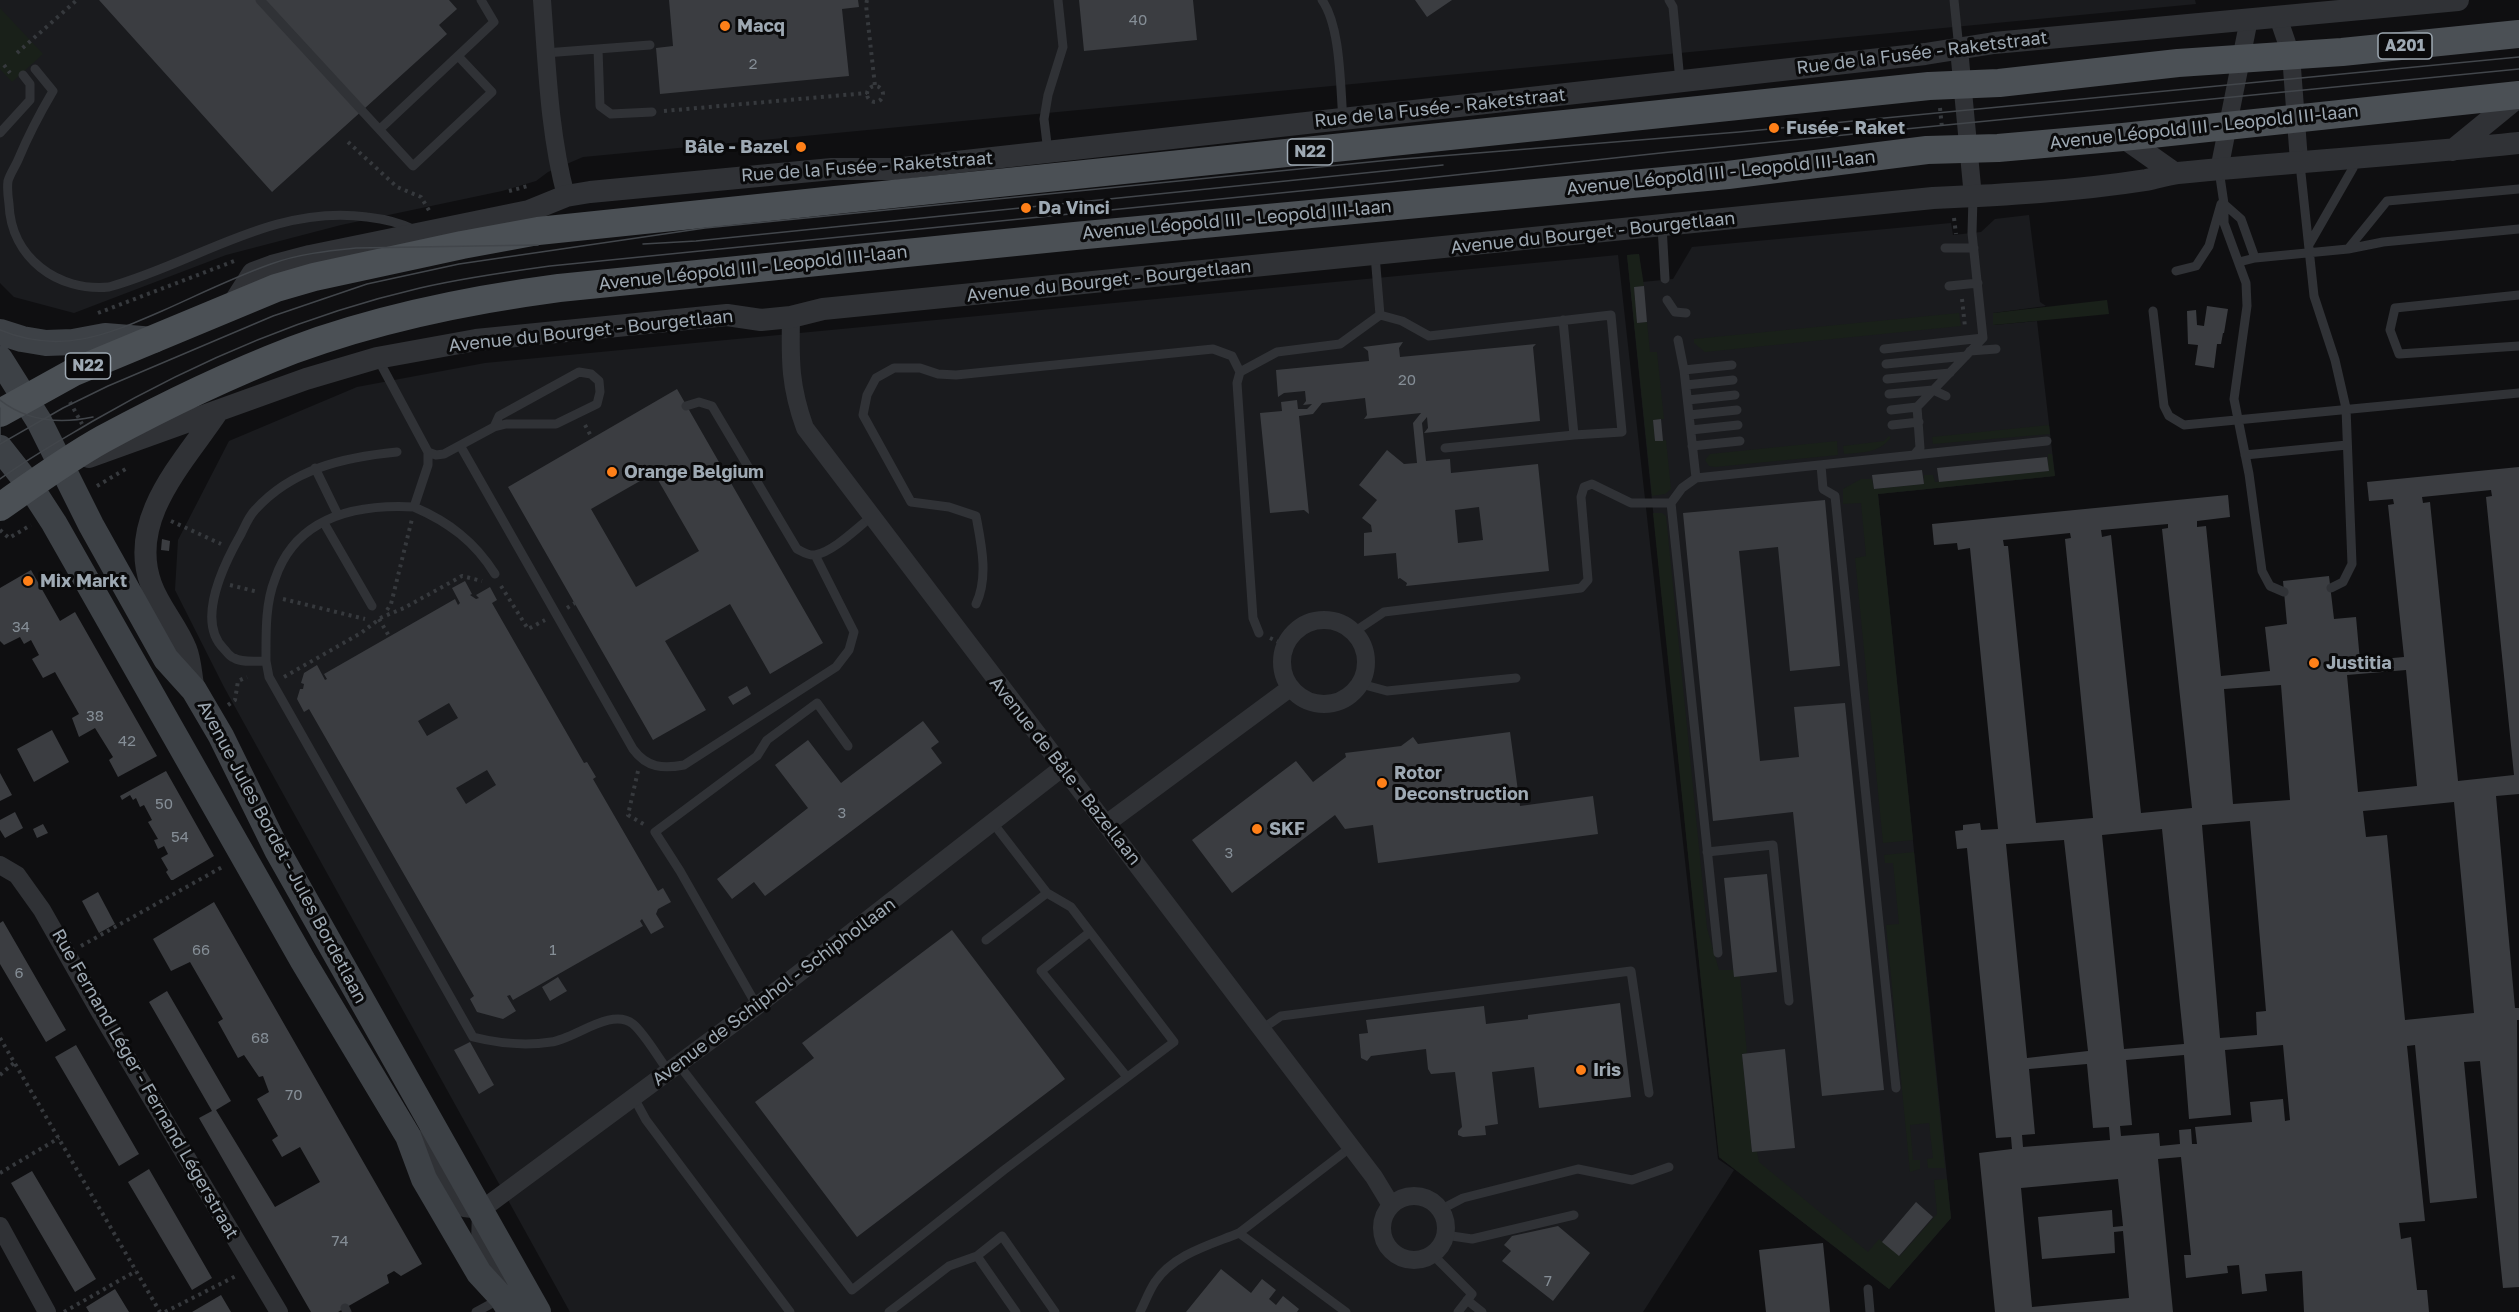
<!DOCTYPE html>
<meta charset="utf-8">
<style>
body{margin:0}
canvas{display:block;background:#0f0f11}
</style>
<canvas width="2519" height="1312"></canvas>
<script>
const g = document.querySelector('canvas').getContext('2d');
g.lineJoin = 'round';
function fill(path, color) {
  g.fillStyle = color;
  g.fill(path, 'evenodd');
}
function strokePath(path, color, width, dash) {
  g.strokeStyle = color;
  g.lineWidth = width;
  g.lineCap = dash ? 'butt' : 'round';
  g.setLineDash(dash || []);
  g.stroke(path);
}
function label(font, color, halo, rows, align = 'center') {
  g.font = font + ' "Golos Text",sans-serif';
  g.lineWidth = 6;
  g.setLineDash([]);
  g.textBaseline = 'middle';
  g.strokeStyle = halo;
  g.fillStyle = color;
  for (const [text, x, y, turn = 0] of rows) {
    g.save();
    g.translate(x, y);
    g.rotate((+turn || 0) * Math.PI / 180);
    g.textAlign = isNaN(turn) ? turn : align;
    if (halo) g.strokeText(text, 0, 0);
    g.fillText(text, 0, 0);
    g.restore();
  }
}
fill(new Path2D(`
 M0 0H2195L2196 4 583 157 548 172 536 181 502 191 341 225 226 255 74 313 14 297 0 283Z
 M2029 215 2040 302 2046 306 1993 313 1994 325 2037 321 2055 476 1878 494 1951 1218 1889 1289 1719 1157 1627 255 1639 254 1642 282 1673 279 1692 247 1951 223 1953 235 1981 232 1995 219Z
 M1618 255 1718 1159 1734 1170 1643 1312H570L224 687 175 590 178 540 229 441 357 387 485 363Z`), '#1a1b1e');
fill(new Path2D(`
 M0 8 43 54 12 82 0 69Z
 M1639 254 1644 286 1634 287 1637 323 1647 322 1650 352H1657L1664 419 1653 420 1655 441 1666 440 1671 489 1665 494 1652 496 1627 255Z
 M2107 300 2109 314 1993 325V313Z
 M1959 313 1961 326 1705 352 1694 343V339Z
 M2049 425 2050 434 1933 444 1932 437Z
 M1889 436 1891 437C1879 454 1862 452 1844 454L1843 446 1884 441Z
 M1837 441 1838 455 1715 467 1709 466 1705 460 1710 454Z
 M2048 454H2052L2055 476 1878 494 1913 840 1883 843 1855 558 1866 556 1861 503 1843 504V489L1861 479H1872L1874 489 1924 484V475H1933L1935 482 2048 471Z
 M1653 513H1662L1666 516 1707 928 1719 970H1733L1740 976 1747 1053 1742 1054 1752 1152 1757 1151 1759 1162 1868 1252 1879 1239 1900 1256 1937 1214 1934 1180 1947 1179 1951 1218 1889 1289 1719 1157Z
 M1914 852 1945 1168H1928L1927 1159 1933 1158 1929 1123 1910 1125 1913 1160H1920V1169L1910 1172 1886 925 1899 924 1893 863H1885L1884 855Z`), '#192019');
fill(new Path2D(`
 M99 0H449L457 9 439 25 447 34 272 192Z
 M669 0H858L859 7 842 9 849 76 660 94 656 48 673 46Z
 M1079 0H1193L1197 40 1084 51Z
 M1415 0H1452L1427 17Z
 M1644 286 1647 322 1637 323 1634 287Z
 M2207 306 2228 309 2224 333H2223L2221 344H2217L2214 368 2195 365 2198 345 2188 344 2187 311 2196 310 2197 325 2204 326Z
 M1403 342 1399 348 1400 357 1536 344 1533 347 1540 421 1424 433 1428 428 1427 417 1422 423 1426 461 1450 459 1451 473 1538 464 1549 571 1406 586 1407 583 1400 578 1398 579 1396 553 1364 556V533L1372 532 1371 525 1362 518 1377 500 1359 485 1387 450 1404 464 1417 463 1413 423 1421 413 1364 419 1367 415 1365 398 1322 403 1313 414 1299 416 1309 514 1304 510 1270 513 1260 413 1282 411 1281 402 1297 400 1298 409H1307L1312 404 1303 405 1306 401 1305 391 1284 393 1278 397 1276 370 1369 361 1368 351 1363 347ZM1479 507 1483 540 1458 543 1455 510Z
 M677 389 823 643 770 674 730 604 665 641 706 710 653 740 508 487ZM654 473 699 551 636 587 591 509Z
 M1661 419 1663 441H1655L1653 420Z
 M2047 457 2049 471 1939 482 1937 468Z
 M2519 467V794L2496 796 2515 1008H2519V1020H2517L2519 1287 2503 1288 2480 1061 2464 1062 2477 1198 2430 1203 2415 1045 2407 1046 2425 1221 2399 1223 2401 1239 2411 1237 2417 1290H2427L2429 1312H2304L2302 1271 2265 1274 2267 1291 2242 1294 2239 1265 2227 1266 2228 1273 2186 1278 2184 1255H2191L2181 1157 2158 1159 2173 1312H1995L1979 1153 2012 1149 2011 1137 1996 1138 1967 848 1957 849 1955 831 1963 830V825L1980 823 1981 830 1998 829 1970 548 1958 550 1957 543 1934 545 1932 524 2228 495 2230 517 2197 521V527L2206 526 2221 676 2270 671 2265 627 2287 624 2283 581 2329 576 2334 619 2356 617 2360 661 2404 657 2388 505 2394 504 2393 499 2369 501 2367 482ZM2491 490 2492 496 2486 497 2514 775 2458 781 2430 502 2423 503 2422 497ZM2168 524V528L2162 529 2192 808 2141 813 2111 535 2102 537 2101 530ZM2070 533 2071 538 2065 539 2093 818 2036 823 2008 546H2004L2003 540ZM2406 670 2417 786 2358 792 2347 675ZM2281 685 2290 800 2233 804 2224 689ZM2454 802 2474 1013 2405 1020 2387 835 2366 837 2363 811ZM2250 821 2266 1011 2256 1012 2257 1035 2220 1038 2202 825ZM2162 829 2184 1044 2124 1049 2102 835ZM2064 840 2088 1051 2027 1058 2006 844ZM2283 1045 2290 1120 2285 1121 2283 1099 2250 1102 2252 1122 2195 1127 2197 1144H2192L2191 1129 2179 1130 2180 1144 2160 1146 2159 1133 2121 1136 2120 1126 2132 1125 2126 1060 2184 1055 2189 1119 2231 1115 2225 1050ZM2087 1064 2093 1128 2109 1127 2110 1140 2023 1147 2022 1135 2035 1134 2029 1069ZM2118 1179 2123 1226 2113 1227 2112 1210 2038 1217 2042 1259 2115 1253 2114 1232 2123 1231 2129 1298 2032 1307 2021 1188Z
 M1922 470 1924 484 1874 489 1872 475Z
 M1825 500 1840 666 1790 671 1778 547 1739 551 1760 761 1799 757 1794 707 1845 703 1884 1090 1822 1096 1793 812 1713 821 1683 513Z
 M162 539 170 541 169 551 161 550Z
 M31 570 60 621 75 612 157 756 118 777 109 760 113 757 95 728 79 737 72 718 79 714 55 672 43 678 32 659 39 655 31 640 24 644 20 637 4 645 0 641V588Z
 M465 581 472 594 470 595 476 599 479 598 476 595 490 587 497 600 492 603 584 763 587 762 596 777 593 779 658 891 663 888 671 902 658 909 656 914 664 927 651 934 642 919 640 921 643 926 513 1000 510 995 507 996 516 1011 503 1019 477 1012 470 999 474 996 309 709 304 712 297 699 300 689H303L304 684 301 683 304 673 317 665 325 680 327 679 324 674 455 599 458 605 460 603 452 588ZM449 703 458 718 427 736 418 721ZM487 770 496 785 466 804 456 788Z
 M747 686 751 694 733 705 728 697Z
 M923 721 939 742 931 748 942 763 765 896 754 882 732 899 717 879 808 808 775 765 808 740 841 783Z
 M52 730 69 762 34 782 17 749Z
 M1510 732 1520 806 1593 796 1598 834 1378 863 1373 825 1345 829 1335 815 1232 893 1192 840 1296 761 1313 782 1346 757 1345 753 1401 746 1413 737 1418 744Z
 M166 771 214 856 173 880H171L166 872 168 870 161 858 168 854 164 846 158 849 154 840 158 839 148 822 152 820 144 805 140 807 136 798 133 800 130 795 122 800 120 796Z
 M0 773 12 795 0 801Z
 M15 812 23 828 5 838 0 830V820Z
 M43 824 48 833 37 838 33 829Z
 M1767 874 1777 972 1734 977 1724 878Z
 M98 892 115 924 99 933 82 901Z
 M214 902 422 1264 401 1276 394 1271 387 1275 389 1283 338 1312H311L199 1118 212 1111 149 1002 167 991 231 1101 216 1110 275 1207 320 1182 300 1147 282 1157 272 1140 278 1136 257 1099 269 1092 263 1076 259 1077 244 1055 238 1058 218 1022 223 1019 190 962 171 971 153 939Z
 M3 921 66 1030 46 1042 0 964V923Z
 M952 930 1065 1079 857 1237 755 1102 814 1058 802 1043Z
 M558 977 567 991 550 1001 542 987Z
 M1620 1003 1631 1097 1539 1108 1534 1067 1492 1072 1498 1124 1485 1126 1486 1135 1463 1137 1458 1135V1131L1462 1127 1455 1072 1431 1074 1428 1069 1426 1049 1371 1056 1367 1061 1361 1058 1359 1034 1368 1033 1366 1020 1484 1006 1486 1024 1528 1019V1015Z
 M470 1042 494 1085 479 1094 454 1050Z
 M76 1045 139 1154 119 1166 55 1057Z
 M1785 1049 1795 1148 1752 1152 1742 1054Z
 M149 1169 212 1278 192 1290 128 1182Z
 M32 1171 96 1279 75 1292 11 1183Z
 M1916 1202 1933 1217 1899 1256 1882 1242Z
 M1558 1226 1590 1253 1553 1301 1502 1261 1511 1251 1504 1245 1512 1236Z
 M1823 1243 1830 1312H1766L1759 1250Z
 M1221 1269 1251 1293 1262 1279 1276 1290 1269 1299 1276 1305 1283 1296 1299 1309 1297 1312H1186Z
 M115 1289 129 1312H89L86 1307Z
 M221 1295 231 1312H192Z`), '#3b3d41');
strokePath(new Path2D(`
 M867 0 866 5 875 86
 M17 53 77 0
 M4 65 10 73
 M867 94a8 8 0 1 1 16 0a8 8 0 1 1-16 0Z
 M1940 108 1942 128
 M664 111 867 93
 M348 142 397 187 421 197 430 212
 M509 191 528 186
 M1954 218 1956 234
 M1962 299 1965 327
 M98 313 237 260
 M70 402 82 424
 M585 425 592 438
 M97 486 129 467
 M171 521 221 544
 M0 530 9 538 31 525
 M230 585 258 592
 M501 586 528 629 545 620
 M283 599 365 619
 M567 608 575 603
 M387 610 391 604 412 519
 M380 618 404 608 462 576 482 581
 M379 619 389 636
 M1270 638 1285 645
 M284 677 361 633 378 620
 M228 705 235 700 238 681 247 677
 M638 771 628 815 645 825
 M81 946 224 866
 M0 1038 160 1312
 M0 1075 15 1062
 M0 1173 59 1138
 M64 1312 136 1271
 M165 1312 236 1276`), '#36393d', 4, [3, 4.5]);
strokePath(new Path2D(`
 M260 0 413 166 492 92 458 56
 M1322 0C1341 27 1340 86 1343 119
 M1669 0 1673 7 1680 81
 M1954 0 1959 49
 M598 49 600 106 611 114 652 112
 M545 53 650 45
 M35 69 53 91C40 113 28 136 18 160 15 167 10 174 8 181 7 188 8 197 9 204 11 258 58 292 109 287 196 263 273 204 367 217 385 219 399 222 415 230
 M380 129 494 22 481 0
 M0 133 30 100V84L23 75
 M1048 152 1044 119 1048 95 1063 47 1058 0
 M2300 164 2314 296 2335 360 2346 408 2352 564 2343 582 2331 588
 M2219 170 2224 204V223L2246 283 2247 306 2234 399 2249 474 2262 571 2270 586 2284 592
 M2224 204 2241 219 2255 258
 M1662 226 1665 279
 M2310 243 2353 168 2355 159
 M1945 248H1974
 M2348 249 2387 201 2519 189
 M1375 255 1380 315
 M2239 262 2255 258 2348 249 2383 242 2519 229
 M2176 271 2196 266 2209 246 2221 204
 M1949 286 1978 283
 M2519 295 2395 308 2390 330 2399 354 2519 346
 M1667 300 1675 312 1686 313
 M2153 311 2164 406 2169 416 2184 425 2519 393
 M1678 340 1684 370 1696 478 2047 441
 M1884 349 1983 338
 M1970 351 1996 349
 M378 359 428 452V465L414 507C449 522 475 542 495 574
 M1886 364 1966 356
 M1684 370 1732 365
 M1240 372 1277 352 1340 344 1380 315 1402 321 1429 336 1611 315 1622 432 1574 435
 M1887 379 1950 373
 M1686 385 1733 380
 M1889 394 1933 390 1946 396
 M1688 400 1735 395
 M686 406 699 402 712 406 797 549C803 552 808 556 815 555 833 552 857 528 871 517
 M1891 410 1917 407
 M1689 415 1737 410
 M1892 425 1919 422
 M1691 430 1738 425
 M1692 446 1740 441
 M461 447 633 749C647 768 663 769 684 765L836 667 849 650 854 632 815 555
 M1445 448 1574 435 1563 320
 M397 452C344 457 292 469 255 510 249 516 245 526 241 534 225 562 195 621 224 649 227 652 230 657 234 658 243 663 256 661 266 661 266 634 265 604 275 579 296 517 356 504 414 507
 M428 452 436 455 444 454 494 427 506 424H556L597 404 600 392 599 381 591 374 579 372 499 416 494 427
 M1914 455 1920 448 1917 407 1983 338 1972 233 1973 197
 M2245 455 2347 445
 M1821 465 1823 489 1835 496 1896 1088
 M315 468 338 515
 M1671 503 1718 953
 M324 523 372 606
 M976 604C989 577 981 543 976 516L949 507 911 502 863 415 867 395 876 378 894 368H920L938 374 956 375 1213 349 1232 356 1240 372 1237 383 1253 618 1259 633
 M1354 632 1384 612 1581 588 1588 580 1581 497 1584 487 1592 484 1631 503H1671L1682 488 1696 478
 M266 661 269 677 473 1037C497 1043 525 1046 551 1042 575 1039 611 1007 633 1024 645 1034 659 1059 669 1072
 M1361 684 1387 691 1516 678
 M1707 852 1773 845 1789 1001
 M1090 932 1041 971 1127 1077
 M986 940 1047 893 993 823
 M757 1006 680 871 655 832 757 756 767 740 817 703 848 746
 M1262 1029 1281 1016 1631 971 1649 1093
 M679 1065 852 1290 1004 1170 1174 1042 1071 907 1047 893
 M634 1098 646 1120 790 1312
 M1440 1210 1463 1198 1578 1169 1632 1180 1669 1167
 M1445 1235 1472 1239 1574 1215
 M1432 1254 1472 1294 1458 1312
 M977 1256 1016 1312
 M1868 1289 1870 1312
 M1467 1300 1482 1312
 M345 1308 347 1312
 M476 1312 500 1299
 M889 1312 949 1266 977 1256 1002 1236 1055 1312
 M1140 1312C1145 1302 1149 1291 1155 1282 1174 1254 1210 1245 1239 1233
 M1346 1312 1239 1233 1351 1147`), '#303236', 9);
strokePath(new Path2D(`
 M542 0C547 65 549 133 566 196
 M2278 17 2291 55 2299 161
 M1959 49 1973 197
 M2219 170 2249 19
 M791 317C790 361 790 387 805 428L1374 1177 1391 1205
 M1282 662a42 42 0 1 1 84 0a42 42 0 1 1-84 0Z
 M1106 824 1290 688
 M0 865 17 875 42 910 101 1014 279 1312
 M418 1139 455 1201 464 1208 481 1210
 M1382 1228a32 32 0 1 1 64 0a32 32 0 1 1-64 0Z
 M481 1210 757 1006 1062 768
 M481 1212 480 1243 502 1289
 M0 1226 47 1312`), '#303236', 18);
strokePath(new Path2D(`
 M2123 137 2174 173
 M2453 150 2519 96
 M232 306 253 273 272 266 310 256 529 211 566 196 590 192 832 169H894L1925 54 1994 43 2458 0
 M89 457 306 379 377 358 476 340 727 315 761 320 791 317 823 309 1933 198C2004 195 2076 191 2146 180 2157 178 2167 174 2178 173 2291 162 2405 155 2519 143
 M194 690C191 677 191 661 186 649 177 626 159 607 151 584 127 518 185 461 218 411`), '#303236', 22);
strokePath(new Path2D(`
 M0 332 22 339 46 343 73 342 105 336 154 340
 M0 359 39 421 91 525 166 659 194 690 221 736 277 850 538 1312
 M0 448 30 486 54 523 303 961 408 1136 424 1179 479 1273 502 1298 511 1312`), '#3d4146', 26);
strokePath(new Path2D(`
 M0 413 74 372 276 288 314 277 462 245 538 231 1929 86 1999 83 2178 63 2342 52 2519 34
 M0 507C33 484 67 459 103 439 164 406 228 375 293 350 379 318 468 300 559 288L1075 236 1728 175 1927 150 1998 148 2123 137 2519 95`), '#4b5055', 28);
strokePath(new Path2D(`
 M643 244 696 241 1443 165
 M0 330C60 355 107 335 162 311 198 295 234 277 271 264 298 254 327 251 356 248L538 245
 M0 400C28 422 60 424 93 417
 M0 408V441
 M0 444 63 408 108 386 273 316 367 284 459 264 705 228 1390 160 1739 132 2519 57
 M0 479C30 457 61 440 93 421 195 362 304 315 420 288 463 278 506 272 550 266L1390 182 1670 152 2519 69`), '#42464b', 1.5);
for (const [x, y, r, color] of [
 [725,26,6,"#ff8018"],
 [1774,128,6,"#ff8018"],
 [801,147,6,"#ff8018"],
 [1026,208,6,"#ff8018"],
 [612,472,6,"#ff8018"],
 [28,581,6,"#ff8018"],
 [2314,663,6,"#ff8018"],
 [1382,783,6,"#ff8018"],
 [1257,829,6,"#ff8018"],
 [1581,1070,6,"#ff8018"]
]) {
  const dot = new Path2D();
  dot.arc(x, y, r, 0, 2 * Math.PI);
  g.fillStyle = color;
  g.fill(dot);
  strokePath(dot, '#0a0a0b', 2);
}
label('15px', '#858e96', null, [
 ["40",1138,20],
 ["2",753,64],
 ["20",1407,380],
 ["34",21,627],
 ["38",95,716],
 ["42",127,741],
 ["50",164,804],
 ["3",842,813],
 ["54",180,837],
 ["3",1229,853],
 ["66",201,950],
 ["1",553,950],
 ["6",19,973],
 ["68",260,1038],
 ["70",294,1095],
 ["74",340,1241],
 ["7",1548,1281]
]);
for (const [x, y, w] of [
 [2405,46,54],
 [1310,152,45],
 [88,366,45]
]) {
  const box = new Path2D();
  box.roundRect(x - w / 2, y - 13, w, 26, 4.5);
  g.fillStyle = '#0a0a0b';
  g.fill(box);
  strokePath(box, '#9ea9b3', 1.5);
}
label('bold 16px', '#9ea9b3', null, [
 ["A201",2405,46],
 ["N22",1310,152],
 ["N22",88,366]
]);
label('bold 18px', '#9ea9b3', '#0a0a0b', [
 ["Macq",737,26],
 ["Fusée - Raket",1786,128],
 ["Bâle - Bazel",789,147,"right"],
 ["Da Vinci",1038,208],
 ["Orange Belgium",624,472],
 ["Mix Markt",40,581],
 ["Justitia",2326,663],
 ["Rotor",1394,773],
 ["Deconstruction",1394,794],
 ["SKF",1269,829],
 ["Iris",1593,1070]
], 'left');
label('18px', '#9ea9b3', '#0a0a0b', [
 ["Rue de la Fusée - Raketstraat",1922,53,-7],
 ["Rue de la Fusée - Raketstraat",1440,108,-6],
 ["Avenue Léopold III - Leopold III-laan",2204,127,-6],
 ["Rue de la Fusée - Raketstraat",867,167,-4],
 ["Avenue Léopold III - Leopold III-laan",1721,173,-6],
 ["Avenue Léopold III - Leopold III-laan",1237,220,-5],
 ["Avenue du Bourget - Bourgetlaan",1593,233,-6],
 ["Avenue Léopold III - Leopold III-laan",753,268,-6],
 ["Avenue du Bourget - Bourgetlaan",1109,281,-6],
 ["Avenue du Bourget - Bourgetlaan",591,331,-6],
 ["Avenue de Bâle - Bazellaan",1065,771,52],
 ["Avenue Jules Bordet - Jules Bordetlaan",282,852,62],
 ["Avenue de Schiphol - Schiphollaan",774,992,-37],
 ["Rue Fernand Léger - Fernand Légerstraat",145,1084,60]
]);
</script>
